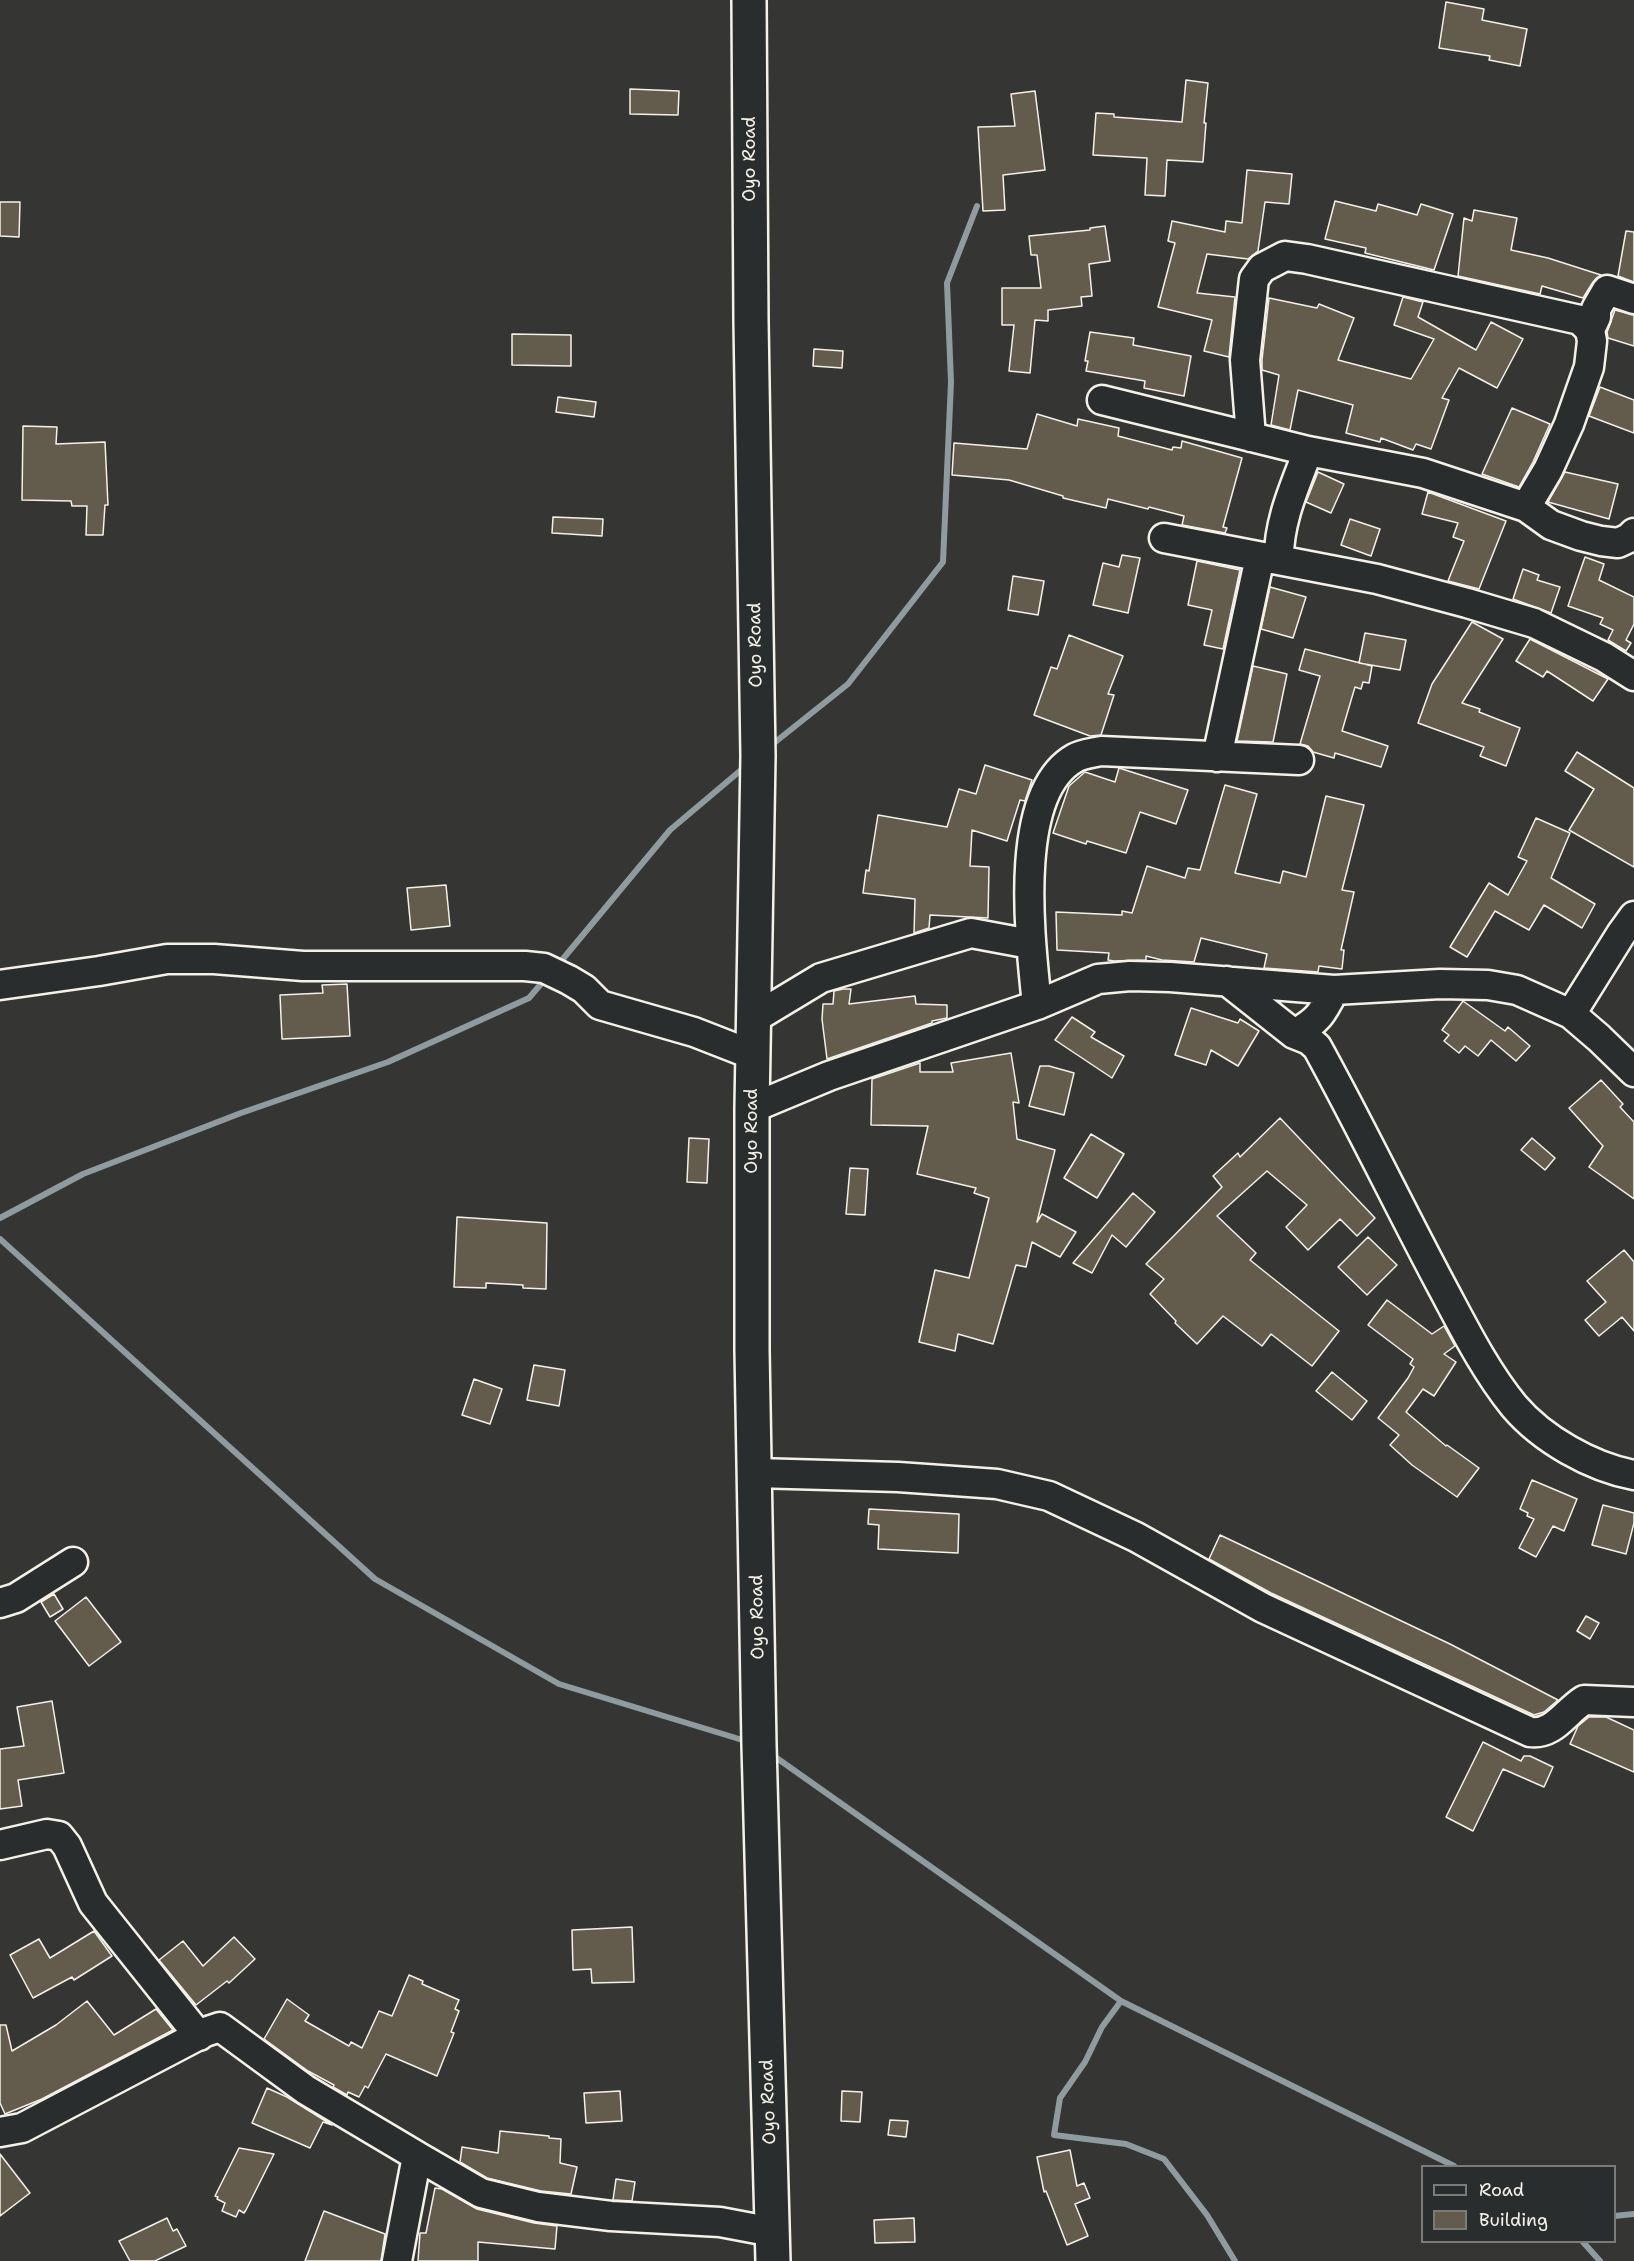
<!DOCTYPE html>
<style>
body{margin:0}
#map{position:relative;width:1634px;height:2261px;overflow:hidden;background:#353634;font-family:"Shantell Sans",sans-serif}
canvas{display:block}
.legend{position:absolute;left:1421px;top:2165px;width:195px;height:78px;box-sizing:border-box;background:#2a2d2e;border:2px solid #7b7b78;margin:0;padding:8px 10px;list-style:none;font-size:18px;color:#f4f1e8}
.legend li{display:flex;align-items:center;gap:12px;height:30px}
.legend b{width:30px;border:2px solid #7b7b78}
</style>
<div id="map">
<canvas width="1634" height="2261"></canvas>
<ul class="legend">
<li><b style="height:8px;background:#2a2d2e"></b>Road</li>
<li><b style="height:16px;background:#635c4c"></b>Building</li>
</ul>
</div>
<script>
const g = document.querySelector('canvas').getContext('2d');
g.lineJoin = 'round';
function strokePath(path, color, width, dash) {
  g.strokeStyle = color;
  g.lineWidth = width;
  g.lineCap = dash ? 'butt' : 'round';
  g.setLineDash(dash || []);
  g.stroke(path);
}
function fill(path, color) {
  g.fillStyle = color;
  g.fill(path, 'evenodd');
}
function label(font, color, halo, rows, align = 'center') {
  g.font = font + ' "Shantell Sans",sans-serif';
  g.lineWidth = 6;
  g.setLineDash([]);
  g.textBaseline = 'middle';
  g.strokeStyle = halo;
  g.fillStyle = color;
  for (const [text, x, y, turn = 0] of rows) {
    g.save();
    g.translate(x, y);
    g.rotate((+turn || 0) * Math.PI / 180);
    g.textAlign = isNaN(turn) ? turn : align;
    if (halo) g.strokeText(text, 0, 0);
    g.fillText(text, 0, 0);
    g.restore();
  }
}
strokePath(new Path2D(`
 M769 747 848 684 943 562 951 382 947 283 977 206
 M557 966 670 830 747 765
 M0 1218 83 1174 241 1113 388 1062 529 998 546 978
 M0 1239 375 1579 559 1684 749 1742
 M771 1754 1121 2001 1454 2166
 M1121 2001 1102 2027 1085 2062 1060 2098 1054 2135 1126 2144 1164 2159 1207 2215 1235 2261
 M1614 2216 1634 2214
 M1583 2242 1600 2261`), '#909ba0', 6);
const building = new Path2D(`
 M1446 2 1484 9 1482 20 1527 29 1520 66 1489 60 1490 56 1439 48Z
 M1186 80 1208 83 1204 123H1206L1203 162 1167 160 1165 196 1145 195 1147 158 1093 155 1096 113 1114 114V117L1182 122Z
 M630 89 679 91 678 115 630 114Z
 M1035 91 1045 170 1003 175 1005 210 983 211 978 127 1015 126 1011 94Z
 M1247 170 1292 174 1289 204 1265 202 1258 251 1248 259 1207 254 1197 293 1235 297 1229 357 1204 351 1212 320 1158 307 1175 243 1168 241 1172 221 1225 232 1226 221 1242 223Z
 M1335 201 1376 211 1378 204 1417 215 1421 204 1453 214 1434 270 1365 253 1366 248 1325 239Z
 M0 202H20L19 237 0 236Z
 M1474 210 1517 218 1511 250 1548 258 1601 275 1593 282 1583 298 1542 286 1540 294 1458 276 1464 218 1472 221Z
 M1105 226 1110 261 1089 264 1092 296 1081 297 1082 306 1048 310V321L1035 320 1030 373 1009 371 1014 325H1002V288H1041L1037 255H1031L1029 236 1090 230V228Z
 M1626 231 1634 232V282L1618 276Z
 M1403 297 1423 302 1418 317 1476 350 1491 322 1523 339 1497 388 1459 368 1442 398 1449 400 1431 449 1416 444 1413 450 1381 438 1380 442 1346 433 1353 405 1298 390 1290 430 1271 425 1279 375 1262 370V360L1269 298 1317 308 1319 304 1354 318 1338 360 1411 379 1434 339 1394 325Z
 M1615 310 1634 315V346L1608 338 1607 332Z
 M1090 332 1134 338 1133 345 1191 356 1184 396 1144 388 1145 381 1086 371 1088 361H1085Z
 M512 334 571 335V366L512 365Z
 M814 349 843 351 842 368 813 366Z
 M1600 387 1634 400V433L1589 416Z
 M558 397 596 402 594 417 556 412Z
 M1512 408 1550 424 1533 462 1519 487 1482 474Z
 M1037 414 1077 426 1078 419 1119 428 1118 436 1172 450 1173 447 1181 448 1182 441 1242 458 1223 527 1227 528 1225 533 1182 525 1184 516 1149 507 1148 509 1108 499 1106 508 1063 498V496L1009 480 952 475 954 443 1027 449Z
 M23 426 57 427 56 444 105 442 108 505H105L103 535H86L87 506H72L71 501 22 500Z
 M1318 472 1344 484 1331 513 1306 502Z
 M1565 472 1618 484 1609 519 1548 502Z
 M1428 492 1506 521 1479 589 1448 581 1464 541 1453 537 1458 523 1422 514Z
 M553 517 603 519 602 536 552 533Z
 M1350 519 1380 529 1371 556 1341 545Z
 M1122 555 1140 558 1128 613 1093 605 1103 563 1119 567Z
 M1585 557 1604 564 1599 580 1634 597V624L1626 640 1631 643 1626 651 1608 640 1613 630 1600 624 1603 618 1568 606Z
 M1197 561 1240 570 1223 649 1204 645 1212 610 1188 605Z
 M1523 569 1539 575 1537 580 1560 587 1551 613 1513 599Z
 M1013 576 1044 581 1038 615 1008 610Z
 M1270 587 1306 597 1293 638 1261 629Z
 M1472 622 1503 639 1462 703 1480 709 1479 712 1520 728 1506 766 1480 756 1484 747 1418 723 1432 684Z
 M1365 633 1406 640 1400 670 1359 663Z
 M1069 635 1123 656 1108 694 1114 695 1101 735 1090 736 1034 715 1051 667 1057 669Z
 M1530 639 1608 679 1593 701 1547 671 1543 677 1516 661Z
 M1305 649 1372 666 1369 683 1363 682 1361 689 1355 687 1342 731 1388 746 1381 767 1335 753 1334 758 1313 752 1308 746 1300 744 1320 676 1299 670Z
 M1253 666 1287 674 1273 742 1237 741Z
 M1577 752 1634 788V867L1569 830 1594 789 1565 771Z
 M985 765 1032 780 1025 801 1020 800 1007 841 972 830 970 866 989 867 988 918 930 915 929 928 914 933 915 899 863 893 866 870 869 871 878 815 947 827 959 789 976 794Z
 M1119 768 1188 790 1176 824 1140 812 1126 853 1087 841 1086 844 1053 833 1069 786 1085 772 1115 782Z
 M1225 785 1257 794 1235 873 1280 883 1283 871 1306 877 1326 796 1364 805 1342 890 1354 892 1341 950H1344L1342 969 1319 966 1318 972 1264 968 1267 954 1201 938 1194 962 1162 960 1146 956V960L1114 961 1108 960 1109 953 1057 950 1056 912 1122 915V911L1132 913 1147 866 1185 878 1188 868 1200 870Z
 M1536 818 1570 833 1551 878 1595 904 1582 928 1544 905 1529 930 1495 911 1467 957 1450 947 1489 883 1508 895 1527 861 1518 857Z
 M446 885 450 926 411 930 407 888Z
 M347 984 350 1036 282 1039 280 995 323 993 322 985Z
 M843 989H851L849 1004 915 996 916 1004 947 1005V1018L932 1021V1023L827 1059 822 1019 823 1004H833L834 991Z
 M1463 1001 1505 1031 1508 1027 1530 1046 1516 1061 1491 1040 1478 1056 1465 1046 1459 1053 1444 1041 1449 1035 1442 1030Z
 M1191 1008 1238 1023 1240 1019 1259 1031 1238 1066 1211 1050 1206 1065 1175 1055Z
 M1072 1017 1095 1032 1091 1037 1124 1056 1112 1078 1055 1040Z
 M1011 1053 1019 1103 1013 1102 1017 1139 1055 1150 1037 1222 1042 1214 1076 1232 1060 1257 1032 1242 1026 1267 1016 1265 993 1344 958 1334 955 1351 919 1342 935 1270 969 1278 989 1198 974 1193 976 1188 917 1174 928 1126 871 1125 872 1079 920 1063V1072H953L951 1063Z
 M1040 1066H1049L1074 1073 1064 1115 1029 1106Z
 M1601 1080 1623 1104 1620 1107 1634 1122V1199L1589 1167 1603 1146 1569 1108Z
 M1280 1118 1375 1218 1357 1236 1340 1219 1308 1250 1286 1227 1307 1205 1267 1171 1217 1216 1256 1253 1250 1260 1339 1331 1312 1366 1271 1334 1262 1346 1223 1316 1197 1344 1175 1323 1176 1321 1150 1294 1164 1279 1146 1264 1222 1187 1213 1176 1238 1153 1240 1157Z
 M1091 1134 1124 1154 1097 1198 1064 1178Z
 M689 1138 709 1139 707 1183 687 1182Z
 M1532 1138 1555 1158 1545 1170 1521 1150Z
 M850 1168 868 1169 865 1215 846 1214Z
 M1133 1193 1155 1212 1126 1247 1112 1235 1092 1273 1073 1263Z
 M457 1217 547 1223 546 1289 523 1288V1285L486 1283V1288L454 1287Z
 M1368 1237 1397 1265 1367 1295 1338 1267Z
 M1624 1250 1634 1262V1331L1622 1317 1599 1336 1585 1320 1606 1302 1587 1281Z
 M1387 1300 1432 1334 1444 1326 1455 1346 1444 1354 1456 1362 1434 1396 1423 1389 1406 1412 1446 1446 1447 1445 1479 1468 1457 1497 1412 1465 1390 1445 1399 1435 1378 1418 1408 1378 1414 1367 1410 1364 1413 1359 1368 1325Z
 M534 1365 565 1370 559 1406 527 1400Z
 M1332 1372 1367 1401 1352 1420 1316 1391Z
 M474 1379 502 1389 490 1424 462 1415Z
 M1532 1480 1577 1499 1564 1531 1553 1526 1536 1557 1519 1548 1534 1519 1527 1516 1528 1513 1520 1509Z
 M1603 1505 1634 1513V1523L1626 1554 1592 1545Z
 M869 1509 959 1514 958 1553 878 1549 879 1525 868 1524Z
 M1220 1535 1450 1644 1558 1700 1544 1712 1534 1715 1271 1593 1209 1559Z
 M54 1594 63 1609 50 1617 41 1602Z
 M86 1597 121 1642 89 1666 55 1621Z
 M1586 1616 1599 1623 1590 1639 1577 1631Z
 M52 1701 64 1773 18 1780 22 1806 0 1809V1749L24 1746 17 1707Z
 M1589 1717H1606L1634 1730V1772L1570 1744 1578 1726Z
 M1483 1742 1521 1761 1524 1756H1530L1553 1767 1544 1787 1503 1769 1473 1831 1446 1817Z
 M632 1927 634 1982 592 1983 591 1969 573 1970 572 1930Z
 M94 1931 112 1956 74 1980 72 1977 33 1998 10 1955 39 1939 50 1958Z
 M234 1937 255 1959 229 1983 227 1981 196 2005 159 1960 183 1941 203 1966Z
 M409 1975 423 1981 422 1984 459 2000 455 2009 459 2011 451 2032 454 2033 437 2076 386 2054 368 2088 365 2086 359 2097 348 2092 347 2095 333 2087 334 2085 308 2071 264 2039 287 1999 309 2015 305 2021 349 2046 351 2042 362 2048 379 2011 392 2016Z
 M87 2001 114 2035 156 2009 173 2030 42 2099 5 2114 0 2103V2025H6L12 2051 56 2025Z
 M267 2088 287 2097 332 2125 323 2122 310 2148 252 2123Z
 M620 2091 622 2121 586 2123 584 2093Z
 M842 2091 862 2092 860 2122 841 2121Z
 M890 2120 908 2121 906 2137 888 2135Z
 M500 2131 549 2136V2138L561 2139 560 2163 577 2167 571 2194 541 2191 487 2178 460 2162 462 2147 498 2153Z
 M239 2148 274 2154 246 2210 244 2213 239 2210 236 2217 222 2211 225 2203 217 2199 218 2197 215 2196Z
 M1070 2150 1077 2186 1084 2183 1090 2198 1075 2204 1088 2236 1067 2245 1046 2191 1044 2192 1037 2157Z
 M0 2154 30 2193 0 2216Z
 M616 2179 635 2182 632 2201 613 2200Z
 M435 2188 442 2189 477 2209 534 2223 557 2226 555 2249 478 2242V2261H418L420 2233H426Z
 M324 2211 385 2234 381 2261H305Z
 M167 2218 173 2231 177 2229 186 2246 155 2261H130L119 2241Z
 M914 2218 915 2242 875 2243 874 2220Z`);
fill(building, '#635c4c');
strokePath(building, '#f4f1e8', 1.5);
const minor = new Path2D(`
 M1102 400 1308 451 1423 473 1526 507 1551 525 1581 536 1601 541 1618 543 1629 538 1634 533
 M1251 437 1245 360 1254 279 1262 268 1285 256 1307 259 1580 320 1590 330
 M1526 507 1548 470 1569 424 1589 367 1592 341 1590 330 1596 317V309L1607 290 1634 299
 M1164 538 1377 579 1467 603 1534 623 1604 657 1634 676
 M1279 560C1278 522 1295 486 1308 451
 M1217 757 1260 557
 M1227 981 1294 1034 1309 1040 1317 1047C1360 1125 1399 1206 1441 1285 1463 1326 1484 1369 1514 1406 1542 1439 1591 1467 1634 1475
 M0 985 99 971 167 959H214L303 966H525L544 968 569 980 584 989 600 1005 694 1032 753 1055
 M1037 1005C1031 944 1011 794 1075 758 1082 754 1093 753 1101 751L1299 760
 M1571 1014 1621 934 1634 916
 M753 1019 821 978 971 933 1030 944
 M1294 1034C1318 1021 1322 1014 1334 990
 M752 1108 829 1076 1037 1005 1098 979 1130 976 1170 977 1334 990 1440 984 1488 985 1517 990 1571 1014 1599 1038 1634 1072
 M755 1473 898 1477 997 1484 1049 1496 1136 1537 1263 1608 1530 1732C1554 1735 1565 1712 1584 1700L1634 1702
 M0 1603 16 1598 73 1562
 M0 1845 47 1834 59 1836 67 1846 93 1903 199 2036
 M0 2132 22 2128 205 2032 220 2027 306 2090 417 2156
 M397 2261 417 2156 481 2193 538 2207 611 2216 720 2222 773 2232`);
const highway = new Path2D(`
 M749 0 751 321 758 756 752 1108V1350L759 1745 773 2261`);
strokePath(minor, '#f4f1e8', 33);
strokePath(highway, '#f4f1e8', 38);
strokePath(minor, '#2a2d2e', 28);
strokePath(highway, '#2a2d2e', 33);
label('18px', '#f4f1e8', '#2a2d2e', [
 ["Oyo Road",750,159,-90],
 ["Oyo Road",756,645,-91],
 ["Oyo Road",752,1131,-90],
 ["Oyo Road",758,1617,-91],
 ["Oyo Road",769,2102,-92]
]);
</script>
